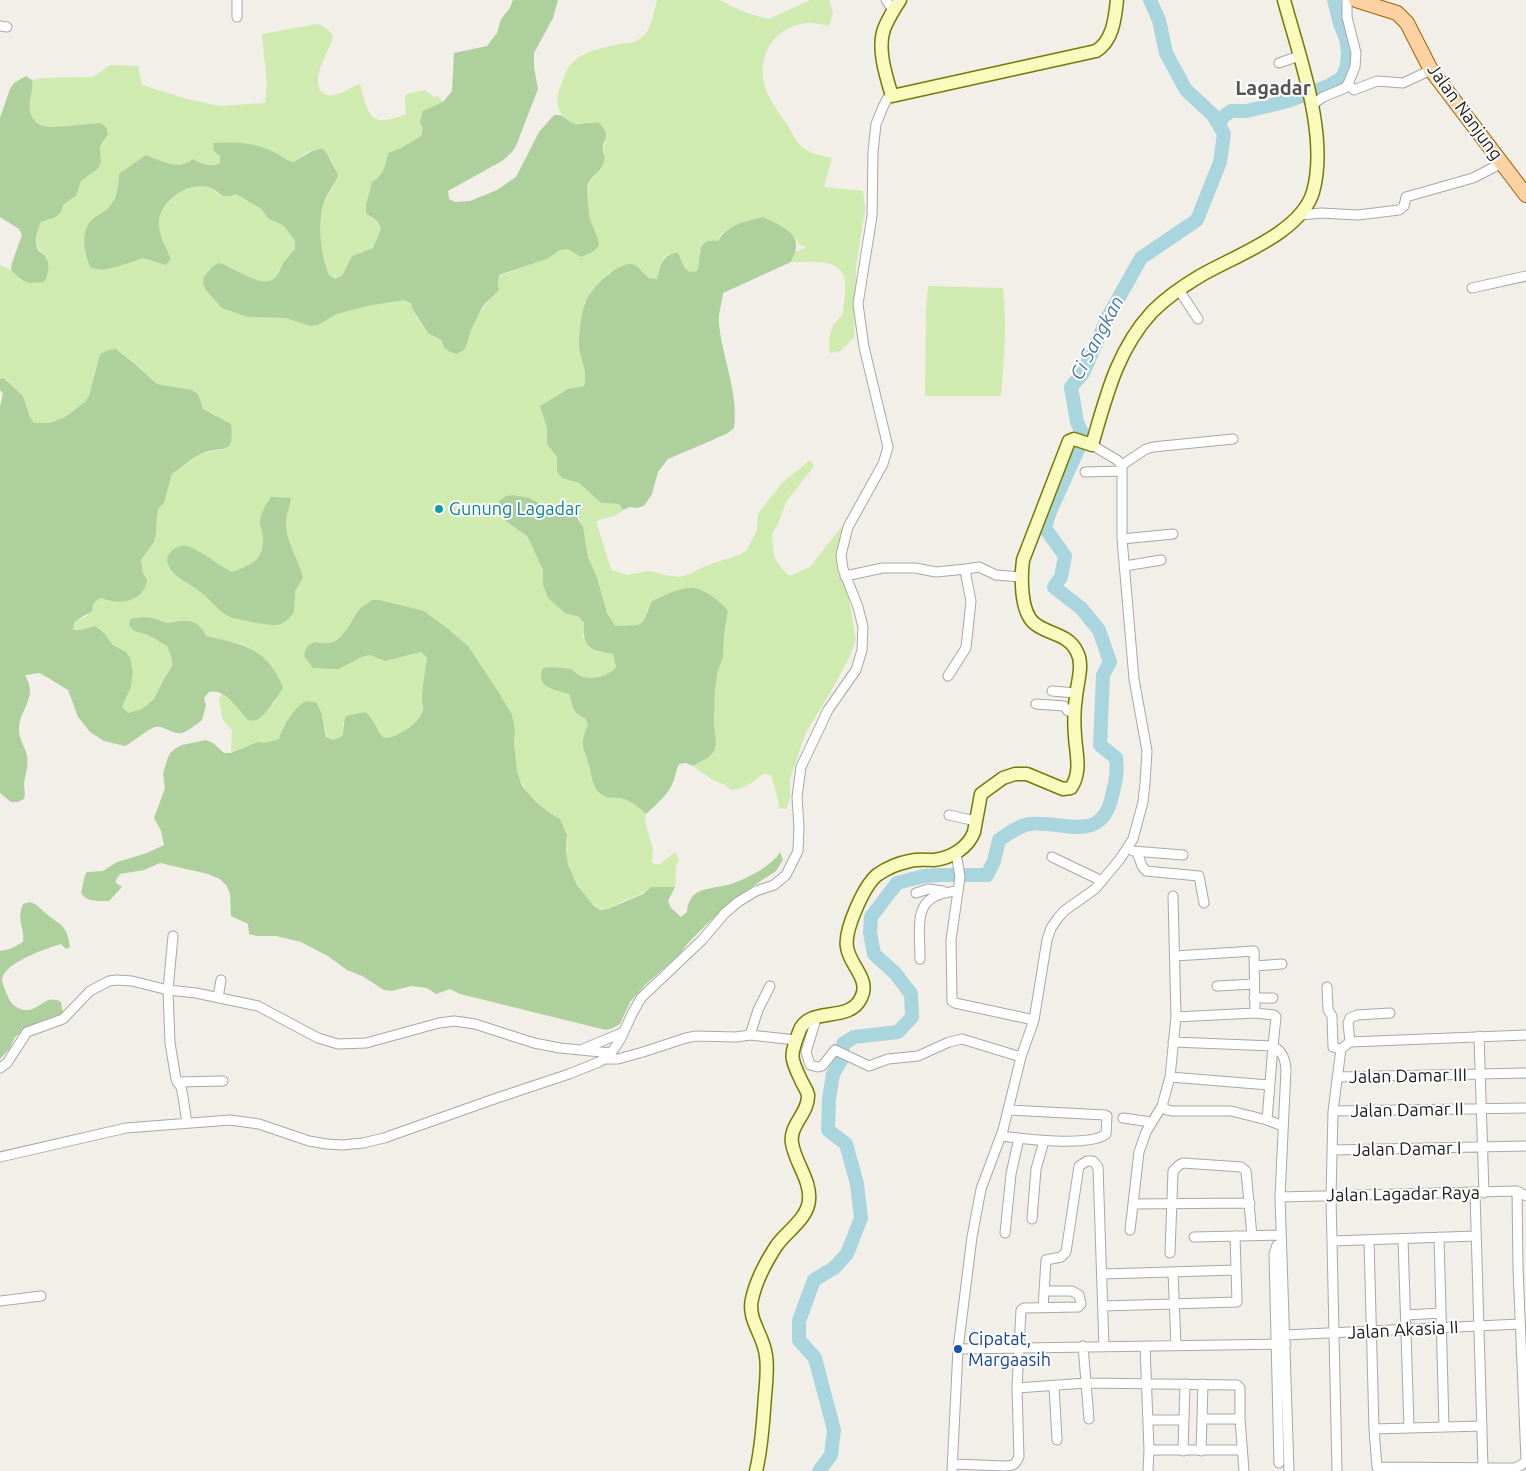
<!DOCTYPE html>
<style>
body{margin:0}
canvas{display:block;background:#f2eee8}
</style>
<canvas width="1526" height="1471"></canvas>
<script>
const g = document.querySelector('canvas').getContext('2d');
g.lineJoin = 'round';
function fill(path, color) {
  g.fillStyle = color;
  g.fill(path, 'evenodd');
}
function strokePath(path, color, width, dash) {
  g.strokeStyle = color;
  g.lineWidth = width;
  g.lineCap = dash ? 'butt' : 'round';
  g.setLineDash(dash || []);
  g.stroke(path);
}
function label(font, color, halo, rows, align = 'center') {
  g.font = font + ' Ubuntu,sans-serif';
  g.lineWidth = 4;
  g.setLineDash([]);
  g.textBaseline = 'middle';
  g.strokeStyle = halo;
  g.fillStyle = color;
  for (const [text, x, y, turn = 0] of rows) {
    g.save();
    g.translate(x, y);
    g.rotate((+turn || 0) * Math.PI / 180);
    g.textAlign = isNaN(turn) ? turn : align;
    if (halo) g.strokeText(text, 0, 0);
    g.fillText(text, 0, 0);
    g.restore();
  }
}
fill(new Path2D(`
 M657 0H720C730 7 757 17 769 19L810 0H829L833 13 829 26C822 25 814 22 807 23 772 27 755 58 766 90 771 103 779 112 786 123 791 130 794 139 800 145 809 154 820 155 832 158L824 187 863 191 865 210 856 267 854 337 841 351 830 353C828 345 829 331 835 323 837 320 841 318 842 315 844 309 844 301 845 295 850 256 819 262 791 262L795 252 807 247 800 245 795 238 779 225 765 217 748 220 727 230 721 235 718 241 699 250 700 264 697 271 689 272 670 253 664 257 657 279 649 278 639 268 609 273 584 303 579 342 586 379 584 386 568 389 540 406 547 428V444L557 457V472L562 478 579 483 601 503 619 504 623 510 617 515 596 521 609 563 612 570 626 575 649 571 665 575 679 577 687 575 708 565 739 555 746 551 757 530 758 515 762 508 782 483 810 460 814 466 786 502 778 524 772 534 774 557 782 569 789 576 810 567 842 526 837 558 849 599 856 640 849 658 830 693 806 732 790 779V798L786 809 779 808 777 795 771 775 763 774C752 783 745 789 731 790L725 785 711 779 693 766 709 757 716 744 714 721 715 690 717 674 723 657 724 634 728 612 688 588 658 598 648 608 643 622 637 625 615 626C603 611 603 593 597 576 594 569 591 564 589 558 583 543 587 522 573 511 564 504 549 508 539 504 522 497 517 490 499 501L507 522 527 536 543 570V584L565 613 579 617 584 623 583 637 598 652 613 654 616 667C606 679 582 683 572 669H557L541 675C544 690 556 690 569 694 572 706 572 714 585 718L588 725 585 731 582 746 588 761 593 785 603 796 611 798 619 797 636 804 646 814 645 822 653 849 652 863 659 865 675 852 679 859C673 869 677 877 675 887H651C642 895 632 897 621 902 615 905 610 910 603 909 591 909 572 877 568 866 565 856 569 846 567 836 567 831 563 826 561 822 558 816 549 813 543 808 515 784 513 765 515 729L468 646 447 628 424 611 360 608C350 625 341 648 317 642L339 669 362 657 370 655 385 661 421 652 427 658C425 672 422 687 422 701 422 704 424 706 423 709 421 723 397 738 384 738L379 734 371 716 343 723 345 730 341 736 333 740 327 737 322 715 284 725 279 739 265 743H258L231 753 232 730 223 720 219 699 222 694 261 717 276 701 250 648 242 644 206 636C199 618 182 620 167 623L160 619 138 617 129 626 134 631 148 635 167 646 172 658V666L164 679 154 699 142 709 127 713 122 707 131 687 133 672 130 658 126 652 113 645 104 633 95 627 81 630H73L74 622 87 616 93 604 100 598 107 601 143 573 141 560 154 542 156 534 157 515 159 508 164 503 172 474 201 454 223 449 217 416 203 409 198 395 192 390 157 384 136 364 116 349 100 354 89 396 85 402 65 417 50 423H34L30 417 23 396 5 378 0 379V265L11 270 21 281 44 255C34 246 36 233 41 222L56 217 61 212 64 204 76 196 81 181 99 168 101 161 100 147 105 141 100 123C89 124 79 125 68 126 53 127 35 131 30 111 28 100 34 91 32 80L42 78 93 77 110 65 138 66 142 85 187 99 220 106 265 103 267 85 262 34 317 24C326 27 330 30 333 38 328 52 309 82 323 93 327 96 330 96 334 95 344 93 351 87 360 84 369 116 369 129 406 114L405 96 407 94 425 90 434 97 438 96 443 102 420 122 423 129 421 136 401 148 388 153 383 173 378 178 371 218 378 222 381 228 373 248 352 256 342 276 335 279 329 275C321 255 317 224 324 203 326 196 333 190 335 183 340 170 331 158 323 149L309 151 293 162 286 161 275 152 214 143V151L220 155V163C210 168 203 164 193 159 180 171 161 161 146 155L119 182 113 203 108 209 90 222 91 268 103 270 120 266 143 258 166 264 171 259C166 248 158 235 159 222 161 201 187 182 208 187 212 188 217 193 221 196L236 194 260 208 269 219 283 225 295 241V249C291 254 284 261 281 267 279 271 279 274 276 278 264 290 239 271 226 265L248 317 286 318 310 326 318 325 337 314 367 306 404 299 411 303C413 313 420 323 427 331 433 339 440 336 444 347L464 350C467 344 468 338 471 331 477 315 487 302 499 290L498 283 499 276 547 259 560 250 568 249 598 238 589 218 587 188 590 182 604 163 605 156 603 149 606 142 590 122C580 126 575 126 566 119 557 111 555 99 560 88 562 82 564 76 567 70 577 52 601 48 620 44 626 43 632 44 638 40 652 32 653 15 657 0Z
 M928 286 1003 288C1007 324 1004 361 1001 396H925L926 309Z`), '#cfebaf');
fill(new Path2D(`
 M513 0H558L553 18 534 53V67L538 89 516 146 512 152 502 161 448 191 449 199 455 202 470 201 497 190 516 177 539 132 554 115H561C580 131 578 121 599 123 613 138 602 138 603 151 604 155 606 158 604 162 601 172 588 178 587 188 587 191 589 216 590 219 593 228 598 235 599 245L594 251 581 257 568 249 560 250 547 259 499 275 498 283 499 290 483 306 471 330 467 344 464 350 457 354 450 352 444 347 441 340 428 333 413 310 411 303 404 300 367 306 337 314 318 325 310 326 286 318 248 317 222 308 206 290 203 284 204 277 213 266 219 263C235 267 263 291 276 277 279 274 279 271 281 267 284 261 291 254 295 249V241L283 225 269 219 260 208 236 194C218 201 221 190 208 187 186 182 157 203 159 226 160 238 167 249 171 259L166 265 143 258 120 266 103 270 91 268C85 257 80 232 90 222 94 217 101 214 106 210 116 203 119 186 119 174L146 155C161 161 180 171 193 159 203 164 210 168 220 163V156L214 151 213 143C238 142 249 142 272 151 280 154 284 160 293 162 304 157 310 149 323 149L328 155 338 175C335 185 327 193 324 202 317 222 321 256 329 275L335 279 342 276 352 256 373 248 381 228 378 222 366 213V206L372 182C384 175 385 166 388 153L401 148 421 136 423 129 420 122 423 111 443 102 452 91 454 53 487 46 497 33 501 19 510 8Z
 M26 76 32 80C34 91 28 100 30 111 35 131 53 127 68 126 79 125 89 124 100 123L106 127 108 134 100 147 101 161 99 168 81 181 76 196 64 204 61 212 56 217 41 222C37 230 34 241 38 250 39 251 44 255 44 255 51 264 49 273 44 282 26 284 23 283 11 270L12 263 22 235 19 229 0 217V118L10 89 14 83Z
 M764 217C775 223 798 232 796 246 796 252 793 257 791 262L723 293C722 303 718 313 719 323 722 358 739 393 734 428L728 433 708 442 668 459 658 472 652 494 644 506 637 508 630 507 623 510 619 504 601 503 579 483 562 478 557 472V457L547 444V428L540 406 568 389 584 386C589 371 578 356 579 341 579 332 582 311 585 303 590 290 616 263 631 264 638 265 644 274 649 278L657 279C661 266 662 253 678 253L684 267 689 272 697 271C703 257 693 239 718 241 727 225 747 220 764 217Z
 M116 349 135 364 157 384 192 390 198 394 203 409 231 424C235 458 222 444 201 454 192 458 181 468 172 474L164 503 159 508 157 515 156 534 154 542 141 560 143 573 147 580C143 603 119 605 100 598L93 604 92 611 74 622 73 630H81L95 626 104 633 113 645 126 652 130 658 133 672 131 687 122 707 128 713 142 709 154 699 164 679 172 666V659L167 646 148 635 134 631 129 626 130 619C142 616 156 617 167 623 184 620 198 617 206 636 243 644 267 648 283 687 279 695 264 718 256 720 254 721 250 720 248 720 238 709 225 688 209 692L204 698 206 705 202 720C197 724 188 731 182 733 173 735 164 725 155 727 146 730 135 741 125 746L104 741 90 732 78 717 68 690 40 673 25 675C27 679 30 685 30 690 30 704 20 713 19 727 18 738 25 746 27 756 29 766 25 775 24 784 24 790 26 792 24 799L18 802H11L0 793V407L3 393 0 390V379L4 378 23 396 30 417 34 423H50L65 417 85 402 89 396 100 354 108 350Z
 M514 495 529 498 542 505 566 508 573 511 583 527 588 557 597 577 607 613 615 626 637 625 643 622 652 601C663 596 680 587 693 588 705 589 721 602 728 611L724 634 723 657 717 674 715 690 714 721 716 744 714 751 709 757 693 766 686 763 679 764C676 770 676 774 674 780 669 794 657 804 646 814 638 806 630 800 620 798 614 797 610 799 604 796 591 789 592 775 588 762 587 757 584 752 583 747 582 740 585 731 588 725L585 718C572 713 573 707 569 694 555 690 535 688 543 668 551 666 563 669 572 669 582 683 606 679 616 667L613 654C590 651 582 647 584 623L579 617 565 613 548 598 543 584V570L530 542 527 536 507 522 502 516 499 501 506 496Z
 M271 497 291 498C290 506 286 515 286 521 285 542 299 559 303 578L295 591 294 612C290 618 284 624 276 625 271 626 233 619 228 616 216 609 210 599 199 591 190 583 172 577 168 564 164 554 177 544 186 546 198 548 219 566 232 572 251 565 264 561 263 537 263 532 260 527 260 522 260 512 267 504 271 497Z
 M372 600H379L424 611 447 628 468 646 499 693 512 715 515 730 514 744 517 771 522 786 535 801 547 811 560 819 567 835 566 851 568 865 577 885 594 906 601 910 608 909 643 894 651 887H675L668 901 671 908 681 917 687 912C689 885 712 890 731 884 746 879 772 866 780 852L783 860 776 871 741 894 723 911 711 920 689 942 679 955 646 984 630 1002 620 1024 613 1028 606 1030 460 994 450 989 436 994 427 988 411 986 391 991 384 990 362 976 347 970 328 956 301 942 276 936H257L249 934 248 924 231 916 230 894 227 886 220 879 208 874 160 863 144 870 120 874 116 880V883L122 887 109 901C98 901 88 903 81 893L85 875 87 872 103 871 117 862 147 853 164 845 161 831 154 818 165 788 163 774 167 760 170 753 176 748 182 745 206 740 213 743 224 753H231L258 742 265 743 279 739C282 728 294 707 305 702 309 700 313 702 317 703L322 715 326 737 333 740 342 736C345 729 343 723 346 716L365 712C375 718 375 730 384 738 397 738 421 723 423 709 424 707 422 704 422 701 422 687 425 672 427 658L421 652 385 661 370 655 362 657 339 669 313 668 304 656C308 632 325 650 338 639 348 631 352 619 359 610 362 606 368 603 372 600Z
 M30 902C39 905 41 910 49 916 64 927 67 927 70 947L66 949 61 944C47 948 4 963 2 979 2 982 4 987 5 990 8 996 10 1003 15 1006 37 1021 42 991 61 1002L63 1013 29 1026 15 1037 10 1048 0 1059V951L10 949 23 942C25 927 16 920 23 904Z`), '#aed09d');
strokePath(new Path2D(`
 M1219 125 1223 117 1231 111H1247L1288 101 1328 86 1342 78 1347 66 1348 53 1346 38 1340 24 1334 0
 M819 1471 831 1455 834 1430 815 1358 799 1340V1321L814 1280 834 1268 847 1254 861 1218 857 1184 846 1144 828 1130 829 1099 833 1074 842 1059 843 1044 854 1037 898 1032 912 1017 911 994 895 973 874 954 870 933 871 917 897 883 924 876 941 875H987L994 861 999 840C1008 834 1020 825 1030 824 1062 820 1099 844 1111 800 1115 784 1118 774 1116 758L1100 745 1103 675 1110 662 1099 630 1081 608 1054 587 1061 577 1065 556 1045 528 1049 514 1080 445 1082 433 1077 422 1071 387 1083 373 1108 317 1141 258 1197 220 1220 162 1224 134 1213 115 1186 90 1166 53 1159 20 1150 0`), '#a9d5df', 14);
const street = new Path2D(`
 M886 0 893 10
 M237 17V0
 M0 26 7 27
 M1279 63 1299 56
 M1348 84 1354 90 1377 81 1403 83 1431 70
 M1311 106 1323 97 1345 88 1348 84 1355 67 1356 53 1347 17V0
 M1301 215 1321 213 1358 215 1399 210 1404 206 1406 197 1473 178 1502 163
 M1472 288 1526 276
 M1179 290 1198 319
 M1122 465 1146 449 1153 447 1233 439
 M1085 472 1122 471
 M1122 539 1173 534
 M1125 566 1161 560
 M845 576 883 568H915L936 572 966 569
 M948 676 966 648 971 601 966 576V569L979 567 996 575 1021 577
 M1052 691 1076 693
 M1036 704 1064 706 1068 711 1075 710
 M949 815 976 821
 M1133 851 1183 855
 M1137 852 1142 866 1146 871 1199 876 1204 903
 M956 853 960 877 951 940 952 1001 955 1003 1034 1020
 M1052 857 1102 881
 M916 893 928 889 943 891
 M173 936 168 990 170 1043 176 1079 181 1087 183 1097 187 1123
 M1175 956 1254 951 1255 1013 1274 1015 1276 1017 1273 1046C1283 1052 1285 1059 1286 1069L1280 1197 1289 1471
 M920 959C920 923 911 894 958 891
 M1255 966 1282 964
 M1217 986 1254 984
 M1327 987 1328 1010 1332 1016 1333 1047 1341 1049
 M218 998 221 980
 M1254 998H1273
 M817 1016 806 1052 810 1065 818 1067 822 1066 835 1050 869 1066 888 1059 918 1056 949 1042 962 1039 1021 1057
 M1176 1017 1255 1013
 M750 1035 758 1010 770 986
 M1479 1036 1484 1193
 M1173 1042 1273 1046 1267 1120
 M1350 1042 1348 1023 1350 1018 1357 1015 1390 1013
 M583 1049 624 1032
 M605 1059H618L643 1052 686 1038 696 1036 736 1037 750 1035 796 1040
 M0 1068 7 1063 27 1032 63 1019 90 991 109 981 117 980 132 981 168 990 196 993 258 1006 318 1038 338 1044 366 1043 439 1023 454 1021 475 1024 534 1043 560 1048 611 1053
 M1170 1077 1269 1085
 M1337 1077 1526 1073
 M177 1082 223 1081
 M1162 1106 1167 1110 1173 1111H1231L1267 1120 1283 1126
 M1333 1111 1526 1108
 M1123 1118 1151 1122
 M1001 1136C1022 1139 1090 1147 1106 1134L1107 1116 1105 1115 1009 1110
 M1332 1150 1526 1146
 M0 1157 126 1128 230 1120 259 1124 309 1141 327 1144 342 1145 363 1143 384 1138 497 1098 569 1074 599 1062 609 1056 620 1040 632 1014 641 998 702 940 725 913 738 902 756 891 774 885 786 875 798 851 799 827 797 797 801 767 828 710 856 670 862 650 863 627 858 607 843 569 841 555 848 527 883 464 888 447 864 347 858 304 872 216 873 152 876 124 883 107 887 99 892 96
 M1475 1193 1483 1467
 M1280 1197 1517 1191 1526 1196
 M1133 1204 1250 1203
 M1032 1219 1036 1169 1044 1141
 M1130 1230 1139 1152 1146 1132 1162 1106 1170 1077 1176 1017 1173 896
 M1005 1233 1011 1174 1019 1138
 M1194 1237 1281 1235
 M1439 1237 1444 1427
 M1403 1239 1409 1428
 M1369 1240 1374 1429 1377 1467 1514 1468C1520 1466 1523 1465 1526 1460L1518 1268 1517 1191
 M1332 1241 1476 1236
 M1170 1253 1173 1171 1179 1165 1183 1163 1241 1167 1246 1171 1252 1236
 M1173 1272 1176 1346
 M1102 1274 1236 1270
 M0 1301 41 1296
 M1103 1306 1237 1302 1235 1236
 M1043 1308 1046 1260 1061 1257 1066 1252 1079 1166 1087 1161H1093L1098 1167 1104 1347
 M1406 1315 1441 1313
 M1285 1335 1520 1324
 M1083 1346 1089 1419
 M1145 1346 1149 1450 1148 1471
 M958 1349 1286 1344
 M1054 1386 1057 1440
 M1017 1388 1086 1383 1237 1385 1240 1388V1419L1244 1471
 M1202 1419H1240
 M1148 1420H1184
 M1374 1429 1482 1426
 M1149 1450H1242
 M1183 1451 1185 1384
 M1201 1451 1203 1384
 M1279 1463 1274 1254 1277 1245 1281 1244
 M953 1464 1005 1466C1013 1466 1015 1465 1019 1457L1017 1388 1021 1310 1024 1308 1078 1307 1081 1304 1079 1295 1072 1291H1045
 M952 1471 958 1349 972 1237 981 1189 1003 1130 1021 1057 1034 1020 1047 940 1051 928 1058 918 1064 911 1095 889 1120 859 1133 839 1143 802 1145 783 1147 751 1134 679 1122 539V465L1117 460 1092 445
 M1337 1471 1331 1196 1333 1111 1341 1049 1350 1042 1526 1035`);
const secondary = new Path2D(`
 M900 0C894 9 888 19 884 29 877 49 886 76 892 96L1096 51C1113 41 1115 18 1117 0
 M756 1471C762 1447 763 1421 765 1396 766 1383 768 1369 766 1356 764 1335 747 1320 752 1299 756 1281 767 1260 777 1245 787 1231 808 1218 809 1200 811 1180 795 1163 792 1143 789 1125 809 1113 808 1095 807 1090 803 1085 801 1080 790 1058 790 1055 799 1032 808 1005 849 1024 861 998 871 979 849 965 847 947 844 930 864 886 877 875 887 868 899 863 910 861 918 859 926 860 934 860 951 858 968 848 974 832L981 794 1003 778 1015 774H1027L1063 789 1071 788C1082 771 1076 754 1075 736 1074 723 1074 709 1076 697 1077 683 1084 665 1077 652 1068 633 1048 635 1034 623 1020 611 1021 576 1023 560L1069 441 1074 439 1092 445C1106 397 1117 350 1152 312 1166 298 1183 286 1200 276 1234 256 1301 233 1313 192 1329 135 1299 56 1284 0`);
const primary = new Path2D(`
 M1356 0 1397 13 1407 23 1431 70 1526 195`);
strokePath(street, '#a8a8a8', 11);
strokePath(secondary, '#737b05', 15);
strokePath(primary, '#9e6401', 16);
strokePath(street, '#fff', 9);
strokePath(secondary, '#f9fabe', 12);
strokePath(primary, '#fcd2a3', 14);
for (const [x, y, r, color] of [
 [439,509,5,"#0f9aa8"],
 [958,1349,5,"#1a4fb4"]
]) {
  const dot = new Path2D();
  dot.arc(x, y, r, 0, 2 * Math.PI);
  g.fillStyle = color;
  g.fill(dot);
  strokePath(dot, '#fff', 2);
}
label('18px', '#212121', '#fff', [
 ["Jalan Nanjung",1465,112,54],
 ["Jalan Damar III",1408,1076,-1],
 ["Jalan Damar II",1407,1110,-1],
 ["Jalan Damar I",1407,1149,-1],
 ["Jalan Lagadar Raya",1403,1194,-1],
 ["Jalan Akasia II",1403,1330,-3]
]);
label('18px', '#0d838f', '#fff', [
 ["Gunung Lagadar",449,509]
], 'left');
label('18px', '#164399', '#fff', [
 ["Cipatat,",968,1339],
 ["Margaasih",968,1360]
], 'left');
label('italic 19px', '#4778a2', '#fff', [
 ["Ci Sangkan",1097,338,-62]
]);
label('bold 20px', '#545454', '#fff', [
 ["Lagadar",1273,88]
]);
</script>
